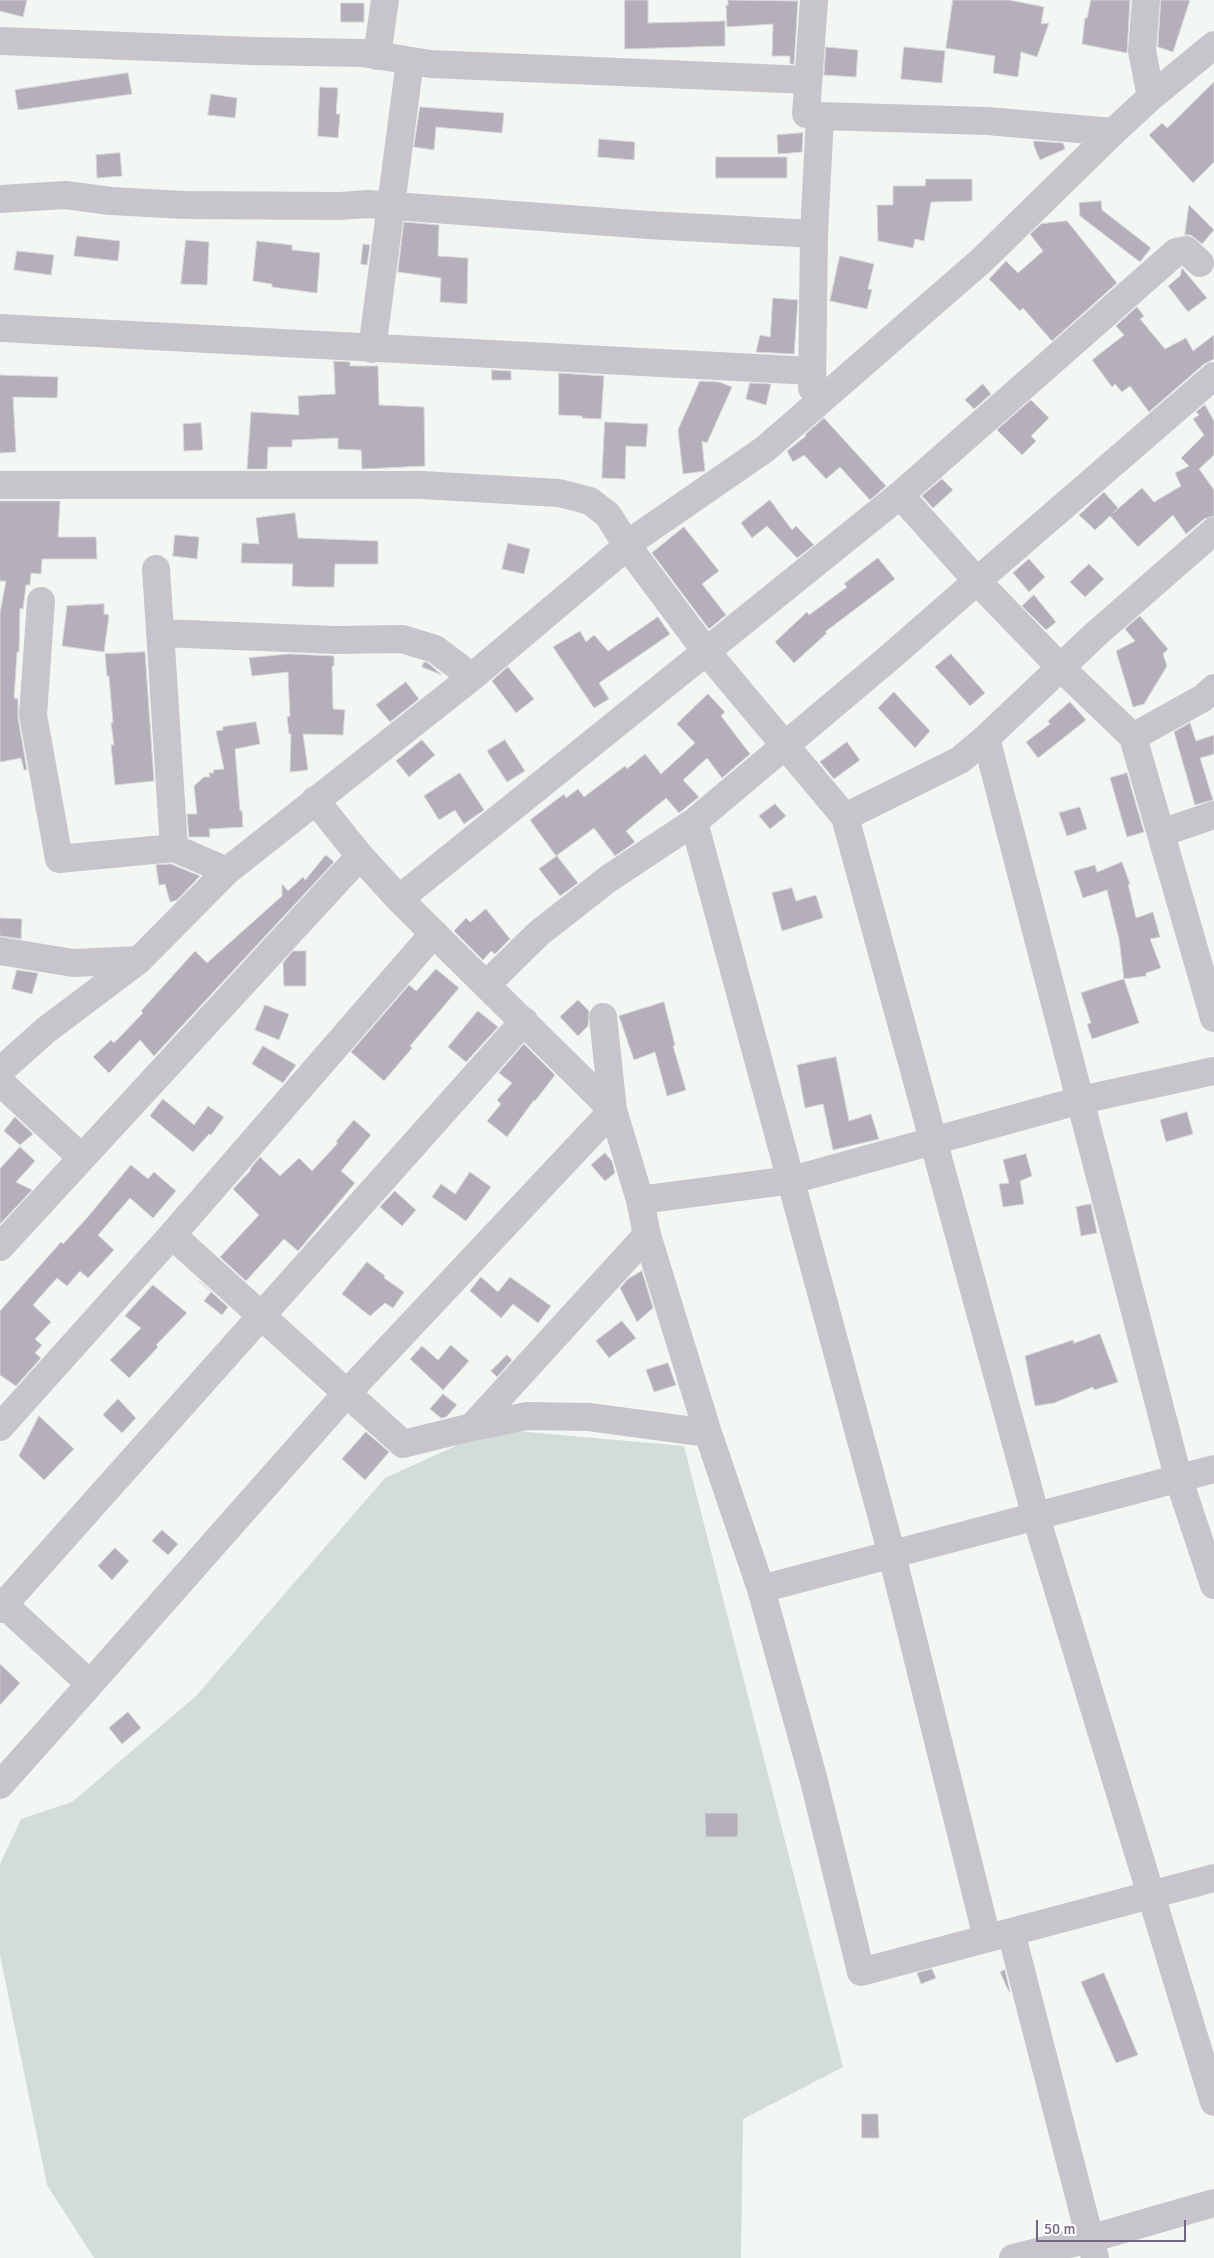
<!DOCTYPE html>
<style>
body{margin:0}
#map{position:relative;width:1214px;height:2258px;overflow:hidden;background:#f3f7f4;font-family:Signika,sans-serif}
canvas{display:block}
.scale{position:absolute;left:1036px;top:2220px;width:150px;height:22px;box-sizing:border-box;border:2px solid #756685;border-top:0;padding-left:6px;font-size:15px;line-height:18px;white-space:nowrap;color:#756685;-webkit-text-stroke:4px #fff;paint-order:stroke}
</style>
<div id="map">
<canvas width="1214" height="2258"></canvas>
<div class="scale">50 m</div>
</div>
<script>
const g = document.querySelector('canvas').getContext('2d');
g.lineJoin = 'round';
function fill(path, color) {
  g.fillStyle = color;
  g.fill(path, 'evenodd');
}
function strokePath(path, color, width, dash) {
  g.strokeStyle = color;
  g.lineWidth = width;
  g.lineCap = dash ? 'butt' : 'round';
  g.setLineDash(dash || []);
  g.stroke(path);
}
fill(new Path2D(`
 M493 1429 684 1446 843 2067 743 2119 741 2258H94L47 2185 0 1955V1864L21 1819 72 1802 196 1696 385 1478Z`), '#d2dcd9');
const building = new Path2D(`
 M0 0H27L23 17 0 11Z
 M625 0H648V23L725 21V46L625 49Z
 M728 0 798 1 794 64H790V56H772L773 24 727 27 726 5H728Z
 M953 0H1009L1044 7 1041 24 1049 23 1037 57 1021 52 1018 77 993 73 995 56 946 48Z
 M1091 0H1130L1127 53 1082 44 1085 18H1087Z
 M1161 0H1190L1173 52 1158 47Z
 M341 3H364V22H341Z
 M826 47 858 50 856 77 824 75Z
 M904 47 945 51 942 83 901 79Z
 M128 73 132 94 18 110 15 90Z
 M1214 82V162L1193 183 1149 135 1162 123 1167 128Z
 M320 87 338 88 336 114H340L338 138 318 136Z
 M211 94 237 98 235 118 208 115Z
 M420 107 504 113 502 133 436 127 434 150 414 147Z
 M803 133 802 152 778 154 777 135Z
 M599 139 635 142 634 160 598 157Z
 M1034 141 1063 143 1065 149 1040 160 1034 146Z
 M120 153 122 176 97 178 96 155Z
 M716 157H787V178H716Z
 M926 179H972V201L931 202 924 241 915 239 913 248 878 241 877 205H893V186H925Z
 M1101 201 1102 210 1151 248 1140 262 1080 216 1079 203Z
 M1189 205 1214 230 1202 244 1191 235H1185Z
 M1067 221 1117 283 1052 341 1023 308 1020 311 989 279 1006 261 1018 273 1043 251 1030 234 1041 224Z
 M404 222 439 225 438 256 468 258 467 304 440 302 441 278 398 272Z
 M77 236 120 241 118 261 74 256Z
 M186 240 209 242 207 285 181 284Z
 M257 241 292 245V250L320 253 317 293 272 287V284L253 281Z
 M363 244 370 245 367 265 361 264Z
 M17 251 54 255 51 275 14 270Z
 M840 256 874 264 868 289 872 290 867 309 830 301Z
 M1182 268 1207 298 1188 312 1168 286 1180 276Z
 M773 298 798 300 794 354 756 352 760 335 770 337Z
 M1137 307 1144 316 1140 319 1165 349 1186 338 1193 351 1214 335V359L1204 364 1149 412 1130 386 1122 392 1115 384 1112 387 1092 360 1124 335 1116 326Z
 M334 361 350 362V366H378L379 405 424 407 425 466 362 469 361 450 338 449V438L292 440V447H268L267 469H247L251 412 299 415 298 396 335 394Z
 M492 370 511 371V380H492Z
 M559 373 604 376 601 419 582 418V416L559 415Z
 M0 375 58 377 57 398 13 397 16 452 0 453Z
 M700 381 719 382 732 387 707 443 702 441 705 471 683 474 678 430Z
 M750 383 771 384 766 405 746 399Z
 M983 384 991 394 974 409 965 400Z
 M1031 400 1049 418 1031 436 1036 441 1022 455 997 430Z
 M1205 405 1214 421V455L1199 469 1214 490V516L1204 519 1186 534 1173 515 1138 547 1110 516 1095 530 1079 515 1104 492 1118 508 1113 513 1142 488 1154 502 1181 486 1175 473 1189 466 1181 458 1204 435 1193 419 1199 415 1196 412Z
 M824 418 886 486 870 500 840 467 826 479 804 455 793 462 787 451 806 436 805 435Z
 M605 422 648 424 646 447 626 446 625 479 602 478Z
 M201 423 203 450 184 451 183 424Z
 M942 479 953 490 933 508 922 496Z
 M770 500 792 530 796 526 814 545 797 558 767 526 752 538 741 523Z
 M0 501H60L58 537H96L97 559H42L41 574 31 573 30 585H26L23 609 20 608 19 652H17L14 698 18 699V718L27 770H24L21 758 0 762V613L6 581H0Z
 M295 513 298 538 378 541V564H335L334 587H306L292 586 293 564 241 563 242 543 259 544 256 518Z
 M684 527 719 571 702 584 726 615 709 629 652 553Z
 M175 535 199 537 197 559 173 556Z
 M508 543 530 549 524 574 502 569Z
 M878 558 895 579 825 632 827 633 794 663 775 642 807 612 809 615 847 587 844 584Z
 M1029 559 1045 577 1029 592 1013 573Z
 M1089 564 1104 579 1085 597 1070 582Z
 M1034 595 1056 622 1046 630 1022 606Z
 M104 604V614L109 615 104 652 62 646 67 606Z
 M1140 616 1168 649 1163 654 1167 666 1144 704 1133 707 1116 651 1135 641 1125 629Z
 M658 617 670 634 599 683 609 699 594 708 553 647 580 631 586 642 594 635 608 651Z
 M145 652 154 781 115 785 111 745H114L111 723H113L109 676H107L105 654Z
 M289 654 334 656V666H332L333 709 345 710 343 735 303 734 308 770 290 772 291 734H289L287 717 290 716 288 672 252 676 249 658Z
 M951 654 985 693 970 706 935 667Z
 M424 662 428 663 442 675 422 667Z
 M508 667 534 699 516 713 492 681Z
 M406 682 419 699 390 722 376 705Z
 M894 692 930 731 915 748 878 708Z
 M708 694 725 712 721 716 750 754 722 778 707 758 683 780 699 797 679 813 666 798 626 831 635 842 615 856 594 828 556 856 530 820 564 794 566 798 578 789 584 797 625 766 627 769 645 754 661 774 695 743 677 724Z
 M1070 702 1086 720 1038 758 1026 742 1050 724 1048 721Z
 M256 722 260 744 235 749 240 811H242L243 827 209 829 210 837H189L187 814H197L194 786 204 777H210L209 773H214L213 770 224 769 216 731 223 730V727Z
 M1190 723 1196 741 1214 735V754L1200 758 1213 800 1195 805 1174 732Z
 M422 740 435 755 409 777 396 761Z
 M505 740 525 771 507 782 487 751Z
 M847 742 860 760 834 779 820 762Z
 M460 773 484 810 464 824 455 810 439 820 424 796Z
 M1127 773 1144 832 1127 837 1110 778Z
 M775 804 786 816 770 829 759 816Z
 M1080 807 1087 829 1067 836 1059 813Z
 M326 855 334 862 154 1056 140 1040 109 1073 93 1057 111 1040 114 1043 143 1013 141 1011 195 951 207 963 282 896V884L288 891 303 877 305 880Z
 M557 856 578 883 560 896 539 869Z
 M1122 862 1130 884H1128L1136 918 1153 912 1160 937 1150 939 1161 968 1146 973V976L1124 979 1119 939 1107 890 1083 898 1074 871 1095 865 1097 872Z
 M171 864 200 876 177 900 170 902 165 884 159 885 156 865Z
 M792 888 796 901 816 895 823 918 782 931 772 893Z
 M486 909 510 939 495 954 491 951 483 960 454 931 466 918 470 922Z
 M0 918 22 919 21 939 0 936Z
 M293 951H306V986H284L283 963Z
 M436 969 459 988 410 1046 412 1048 384 1081 351 1052 409 985 416 991Z
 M17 970 38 973 32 994 12 989Z
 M1124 979 1139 1023 1092 1039 1087 1024 1091 1023 1081 993Z
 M578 1000 589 1011 588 1026 578 1036 560 1017Z
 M664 1002 675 1045 673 1046 686 1090 667 1096 655 1052 634 1060 619 1016Z
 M265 1005 289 1014 279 1040 255 1030Z
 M478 1011 498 1027 466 1062 448 1047Z
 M524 1044 555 1075 535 1101 534 1100 507 1137 487 1121 501 1104 497 1100 512 1083 499 1073Z
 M263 1046 296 1065 283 1083 252 1064Z
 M836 1057 849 1121 871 1114 879 1139 833 1150 823 1104 805 1108 797 1065Z
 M163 1099 194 1125 208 1106 224 1117 211 1135 209 1134 193 1152 150 1116Z
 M1187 1112 1193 1134 1166 1142 1160 1120Z
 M15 1117 33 1134 20 1145 4 1131Z
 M354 1120 371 1135 341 1171 355 1183 298 1251 284 1239 246 1281 220 1257 259 1215 233 1189 251 1170 250 1169 260 1157 280 1176 299 1158 312 1171 338 1143 336 1142Z
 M20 1147 35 1161 16 1182 32 1190 0 1224V1169Z
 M605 1153 612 1161 615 1173 605 1181 591 1165Z
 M1026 1154 1032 1176 1020 1181 1024 1204 1003 1207 999 1184 1009 1183 1003 1160Z
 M131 1165 148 1179 154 1172 176 1191 153 1218 130 1198 98 1235 114 1250 88 1278 80 1271 67 1286 57 1278 33 1305 51 1322 35 1339 42 1345 35 1353 41 1358 16 1386 0 1375V1311L61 1242 63 1244 87 1218Z
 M470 1172 491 1187 466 1221 432 1197 441 1184 455 1194Z
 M395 1191 416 1210 402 1226 380 1207Z
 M1091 1204 1097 1233 1081 1236 1076 1207Z
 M367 1262 385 1276 384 1278 404 1292 393 1308 385 1303 370 1316 342 1294Z
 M642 1271 653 1308 637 1322 620 1288 628 1279Z
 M481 1277 498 1292 510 1277 551 1306 538 1323 513 1304 501 1318 470 1291Z
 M199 1281 228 1307 222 1315 204 1301 211 1292Z
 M153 1285 187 1313 156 1345 158 1347 129 1378 110 1360 141 1328 125 1316Z
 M622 1321 636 1338 609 1358 596 1341Z
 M1100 1334 1118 1382 1094 1390 1093 1387 1054 1403 1035 1406 1025 1356 1073 1340 1074 1343Z
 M451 1345 469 1361 443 1390 410 1359 422 1346 438 1360Z
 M507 1355 512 1360 497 1377 491 1371Z
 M668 1363 676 1385 654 1392 646 1370Z
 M443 1394 457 1405 446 1417 441 1418 430 1409Z
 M118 1399 136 1418 122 1433 103 1415Z
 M39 1416 74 1449 44 1480 19 1456Z
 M366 1432 389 1452 365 1480 342 1459Z
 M162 1530 178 1544 168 1555 152 1541Z
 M115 1548 129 1561 112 1580 98 1566Z
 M0 1664 20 1683 0 1705Z
 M128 1712 141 1728 122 1744 109 1728Z
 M705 1813H738V1837H706Z
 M932 1969 936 1978 921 1984 917 1973Z
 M1005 1970 1010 1992H1009L1000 1972Z
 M1104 1973 1138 2055 1116 2063 1081 1982Z
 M862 2114H878L879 2138H862Z`);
fill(building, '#b5afbc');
strokePath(building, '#d6d8d6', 1);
strokePath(new Path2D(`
 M814 0 806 114 820 116
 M0 41 252 51 363 53 430 64 808 80
 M377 56 385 0
 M1151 97 1214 45
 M0 199 65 195 111 201 185 205 340 206 368 204 648 225 814 234
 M0 328 812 371
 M372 349 410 61
 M812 388 814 234 820 116 987 121 1113 132
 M0 485H422L559 493 590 501 608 515 628 547 705 650 845 817 1036 1517 1214 2102
 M900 495 977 581 1214 376
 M1214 531 1097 633 986 738 1178 1477 1214 1585
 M41 601 33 715 59 859 174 848 156 569
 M160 633 336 640 402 639 435 649 472 677
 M1133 737 1214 1018
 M315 800 360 856 399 899 486 985 539 933 608 879 694 822
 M845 817 960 760 986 738
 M1161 833 1214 815
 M174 848 227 871
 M399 899 900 495 1176 252 1186 250 1200 263
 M0 951 73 963 139 960
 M486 985 613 1110 640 1200 647 1235 708 1433 761 1589 813 1777 861 1972 1214 1878
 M0 1071 46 1030 139 960 227 871 472 677 639 536 765 449 982 260 1113 132 1151 97 1142 51 1146 0
 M0 1082 82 1158
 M640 1200 792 1180 1081 1100 1214 1071
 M172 1235 403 1444 472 1427 527 1416 589 1417 708 1433
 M0 1247 360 856
 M0 1427 172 1235 434 933
 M472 1427 647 1235
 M761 1589 1214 1469
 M0 1601 90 1684 347 1393 613 1110 603 1017
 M0 1609 524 1021
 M0 1785 90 1684
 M1011 1932 1095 2258
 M987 1938 892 1555 694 822 889 658 977 581 1060 667 1133 737 1203 698 1214 688
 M1013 2258 1089 2239 1214 2203`), '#c8c4cb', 28);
</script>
